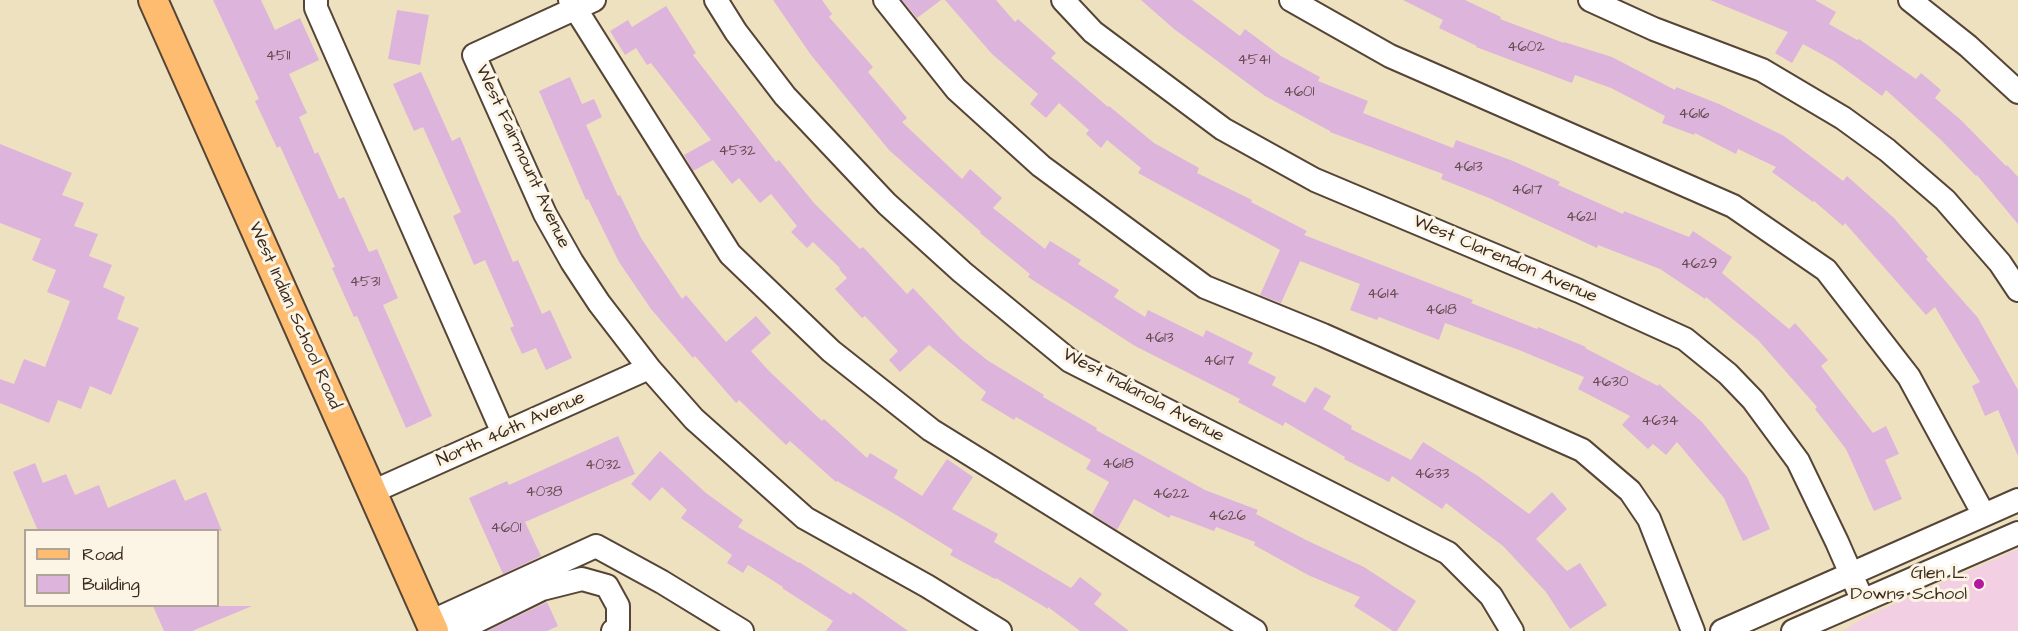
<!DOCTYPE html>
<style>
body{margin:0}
#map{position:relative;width:2018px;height:631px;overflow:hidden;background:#eee1c0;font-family:"Architects Daughter",sans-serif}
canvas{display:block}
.legend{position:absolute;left:24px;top:529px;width:195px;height:78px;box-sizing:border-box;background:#fcf5e5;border:2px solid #afa495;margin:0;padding:8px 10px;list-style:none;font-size:18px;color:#3b2a1e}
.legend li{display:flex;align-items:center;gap:12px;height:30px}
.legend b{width:30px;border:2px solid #afa495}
</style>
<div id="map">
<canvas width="2018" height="631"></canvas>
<ul class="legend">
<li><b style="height:8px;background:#fdbc70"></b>Road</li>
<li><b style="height:16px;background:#ddb4dc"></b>Building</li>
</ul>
</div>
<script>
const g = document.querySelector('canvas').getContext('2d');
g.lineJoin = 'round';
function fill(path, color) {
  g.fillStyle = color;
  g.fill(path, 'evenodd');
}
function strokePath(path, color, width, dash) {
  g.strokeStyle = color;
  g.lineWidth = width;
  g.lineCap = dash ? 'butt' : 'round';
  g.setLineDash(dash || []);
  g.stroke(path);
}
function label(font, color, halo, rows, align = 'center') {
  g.font = font + ' "Architects Daughter",sans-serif';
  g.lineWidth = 6;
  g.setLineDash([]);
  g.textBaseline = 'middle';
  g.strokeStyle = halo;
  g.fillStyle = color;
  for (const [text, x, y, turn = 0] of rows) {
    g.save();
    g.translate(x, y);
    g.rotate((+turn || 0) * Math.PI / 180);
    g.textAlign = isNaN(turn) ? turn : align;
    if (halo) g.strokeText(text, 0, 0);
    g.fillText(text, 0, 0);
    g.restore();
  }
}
fill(new Path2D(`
 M2018 549V631H1843L1863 618Z`), '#f2cfe2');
fill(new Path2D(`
 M213 0H261L275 30 300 18 319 60 289 74 307 113 299 117 315 154 318 152 339 199 344 197 369 252 377 249 398 298 383 305 432 416 406 428 357 316 354 317 332 268 335 267 280 146 277 148 255 101 259 99Z
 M773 0H822L832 14 829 17 873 67 868 72 907 118 902 122 962 179 970 169 1002 198 993 208 1045 249 1050 241 1081 260 1078 264 1119 290 1114 297 1145 317 1148 310 1203 337 1206 330 1253 353 1248 363 1276 377 1272 385 1305 403 1315 387 1331 396 1323 409 1352 426 1351 429 1411 460 1423 442 1478 476 1529 514 1552 492 1567 509 1536 539 1567 571 1580 563 1607 605 1570 629 1546 592 1503 546 1446 503 1442 509 1392 476 1389 482 1344 459 1345 457 1285 422 1283 426 1238 402 1240 399 1135 346 1028 277 1030 274 980 233 981 232 889 150 811 55Z
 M902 0H941L917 18Z
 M945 0H996L1015 22 1018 19 1056 53 1051 58 1108 107 1109 106 1154 143 1199 168 1197 173 1252 200 1251 202 1307 231 1304 235 1473 300 1471 303 1537 329 1538 327 1586 347 1585 348 1658 386 1659 384 1702 422 1747 477 1770 529 1743 541 1724 498 1677 442 1666 455 1653 444 1648 449 1622 425 1630 416 1578 389 1584 377 1519 350 1445 323 1439 340 1379 317 1377 320 1350 310 1360 284 1300 261 1281 303 1260 295 1280 250 1138 173 1141 168 1107 140 1101 148 1086 134 1089 130 1059 103 1046 118 1030 104 1038 94 992 54Z
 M1141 0H1192L1240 36 1245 29 1281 56 1320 77 1318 81 1368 101 1363 113 1453 148 1456 140 1513 161 1560 182 1558 185 1623 214 1624 211 1689 237 1693 231 1732 257 1722 273 1789 329 1795 323 1828 360 1821 366 1873 433 1886 426 1899 454 1885 460 1902 499 1874 511 1846 449 1815 409 1817 407 1758 340 1706 297 1705 299 1660 269 1598 245 1597 248 1489 198 1441 179 1443 174 1330 132V131L1265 96 1174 29Z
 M1403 0H1465L1501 17 1500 19 1564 43V42L1612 57 1675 90 1676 87 1719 104 1784 136 1843 181 1847 176 1894 218 1928 257 1926 259 1978 318 2018 390V456L1998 410 1985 416 1972 386 1980 382 1935 307 1926 315 1845 223 1843 226 1814 201 1813 202 1772 172 1776 167 1738 149 1736 154 1695 133 1694 135 1662 123 1665 116 1611 88 1575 75 1572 83 1476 47 1477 46 1439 28 1443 20Z
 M1710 0H1815L1836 12 1829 24 1857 40 1859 39 1916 79 1921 73 1941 90 1935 98 1961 120 2006 166 2007 165 2018 177V224L1977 175 1976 176 1941 140 1886 90 1882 96 1834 61 1803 44 1792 63 1775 53 1788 32Z
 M666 6 696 53 693 55 776 162 779 160 814 203 860 249 863 247 907 294 913 288 961 339 987 360 1044 395 1043 397 1097 428 1096 430 1205 490 1258 510 1256 514 1306 540 1364 567 1416 601 1397 631H1393L1354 606 1360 597 1308 575 1254 545 1255 542 1216 527 1214 531 1171 515 1169 518 1134 499 1117 530 1092 514 1109 482 1086 469 1091 460 1016 417 1014 420 981 400 986 392 929 345 900 372 889 360 898 351 865 316 862 318 835 289 847 278 839 269 840 268 813 242 807 248 791 232 797 226 771 194 760 203 739 178 732 184 713 160 693 171 684 155 711 140 651 63 647 65 636 48 625 55 610 31 628 20 632 27Z
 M397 10 429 15 420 65 388 59Z
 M421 72 452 141 460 137 513 262 518 260 542 314 550 310 572 358 546 370 536 348 522 354 510 328 514 326 485 260 474 265 453 216 461 212 423 127 414 131 393 84Z
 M570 77 582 104 594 99 602 117 586 125 618 196 620 195 641 238 682 299 686 295 726 342 756 316 771 333 751 351 769 371 822 421 824 419 867 458 870 453 898 470 894 478 922 496 947 459 973 477 952 509 998 534 994 542 1071 588 1080 577 1102 594 1094 604 1129 631H1080L1048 607V609L996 578 995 579 950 555 953 550 893 513 837 481 836 482 790 441 786 445 739 400 736 403 695 356 693 358 651 309 619 262 588 199 586 200 539 91Z
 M0 144 72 173 62 195 84 203 74 226 98 234 89 256 112 265 103 287 125 297 117 319 139 328 111 395 90 386 81 409 58 400 49 423 0 403V379L14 384 24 359 45 367 70 301 47 292 56 270 32 260 41 239 0 223Z
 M618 436 635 474 525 522 541 556 503 574 469 498 507 481 509 485Z
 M660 451 706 493 743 520 738 527 799 563V562L851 595 853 592 908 631H826L833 621 782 588 783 587 748 565 743 573 727 563 732 555 681 518 687 510 662 487 650 501 631 484Z
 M35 463 43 483 66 474 75 495 99 485 108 508 175 479 185 501 206 492 222 531H38L13 472Z
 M547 602 558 626 547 631H487Z
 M153 606H252L192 631H164Z`), '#ddb4dc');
const minor = new Path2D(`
 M316 0V8L503 433
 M570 0 730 254 831 351 931 430 1255 631
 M594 0 474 55 545 214 572 262 599 303 649 368 694 419 805 518 927 586 1000 631
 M716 0 736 32 785 96 887 204 962 272 1070 361 1448 553 1491 596 1512 631
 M885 0 956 89 1041 166 1205 287 1323 335 1582 450 1630 491 1649 519 1693 631
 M1063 0 1093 32 1223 129 1315 180 1579 291 1685 339 1728 374 1753 400 1798 461 1837 542 1862 599
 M1291 0 1390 56 1733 206 1826 270 1909 377 1984 515
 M1590 0 1654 29 1762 70 1843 118 1887 150 1945 200 2000 263 2018 290
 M1910 0 1968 46 2018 92
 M372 492 649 368
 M430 622 596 546 662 582 742 631
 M457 631 542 589 582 579 607 586 618 606V628L613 631
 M1722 631 2018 500
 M1793 631 2018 533`);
const major = new Path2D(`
 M153 0 434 631`);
strokePath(minor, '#564536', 26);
strokePath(major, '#564536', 32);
strokePath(minor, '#fff', 22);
strokePath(major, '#fdbc70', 28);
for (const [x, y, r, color] of [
 [1979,584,6,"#b5179e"]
]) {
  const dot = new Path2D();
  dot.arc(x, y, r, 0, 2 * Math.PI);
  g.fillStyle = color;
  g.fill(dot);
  strokePath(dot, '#fcf5e5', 2);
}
label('15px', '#644c4e', null, [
 ["4602",1526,48],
 ["4511",278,57],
 ["4541",1254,61],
 ["4601",1299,93],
 ["4616",1694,115],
 ["4532",737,152],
 ["4613",1468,168],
 ["4617",1527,191],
 ["4621",1581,218],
 ["4629",1699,265],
 ["4531",365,283],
 ["4614",1383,295],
 ["4618",1441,311],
 ["4613",1159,339],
 ["4617",1219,362],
 ["4630",1610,383],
 ["4634",1660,422],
 ["4618",1118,465],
 ["4032",603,466],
 ["4633",1432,475],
 ["4038",544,493],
 ["4622",1171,495],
 ["4626",1227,517],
 ["4601",506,529]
]);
label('18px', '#3b2a1e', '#fcf5e5', [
 ["West Fairmount Avenue",522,157,65],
 ["West Clarendon Avenue",1505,260,23],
 ["West Indian School Road",294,316,66],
 ["West Indianola Avenue",1143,396,28],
 ["North 46th Avenue",511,430,-24]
]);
label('18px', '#3b2a1e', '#fcf5e5', [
 ["Glen L.",1967,574],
 ["Downs School",1967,595]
], 'right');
</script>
